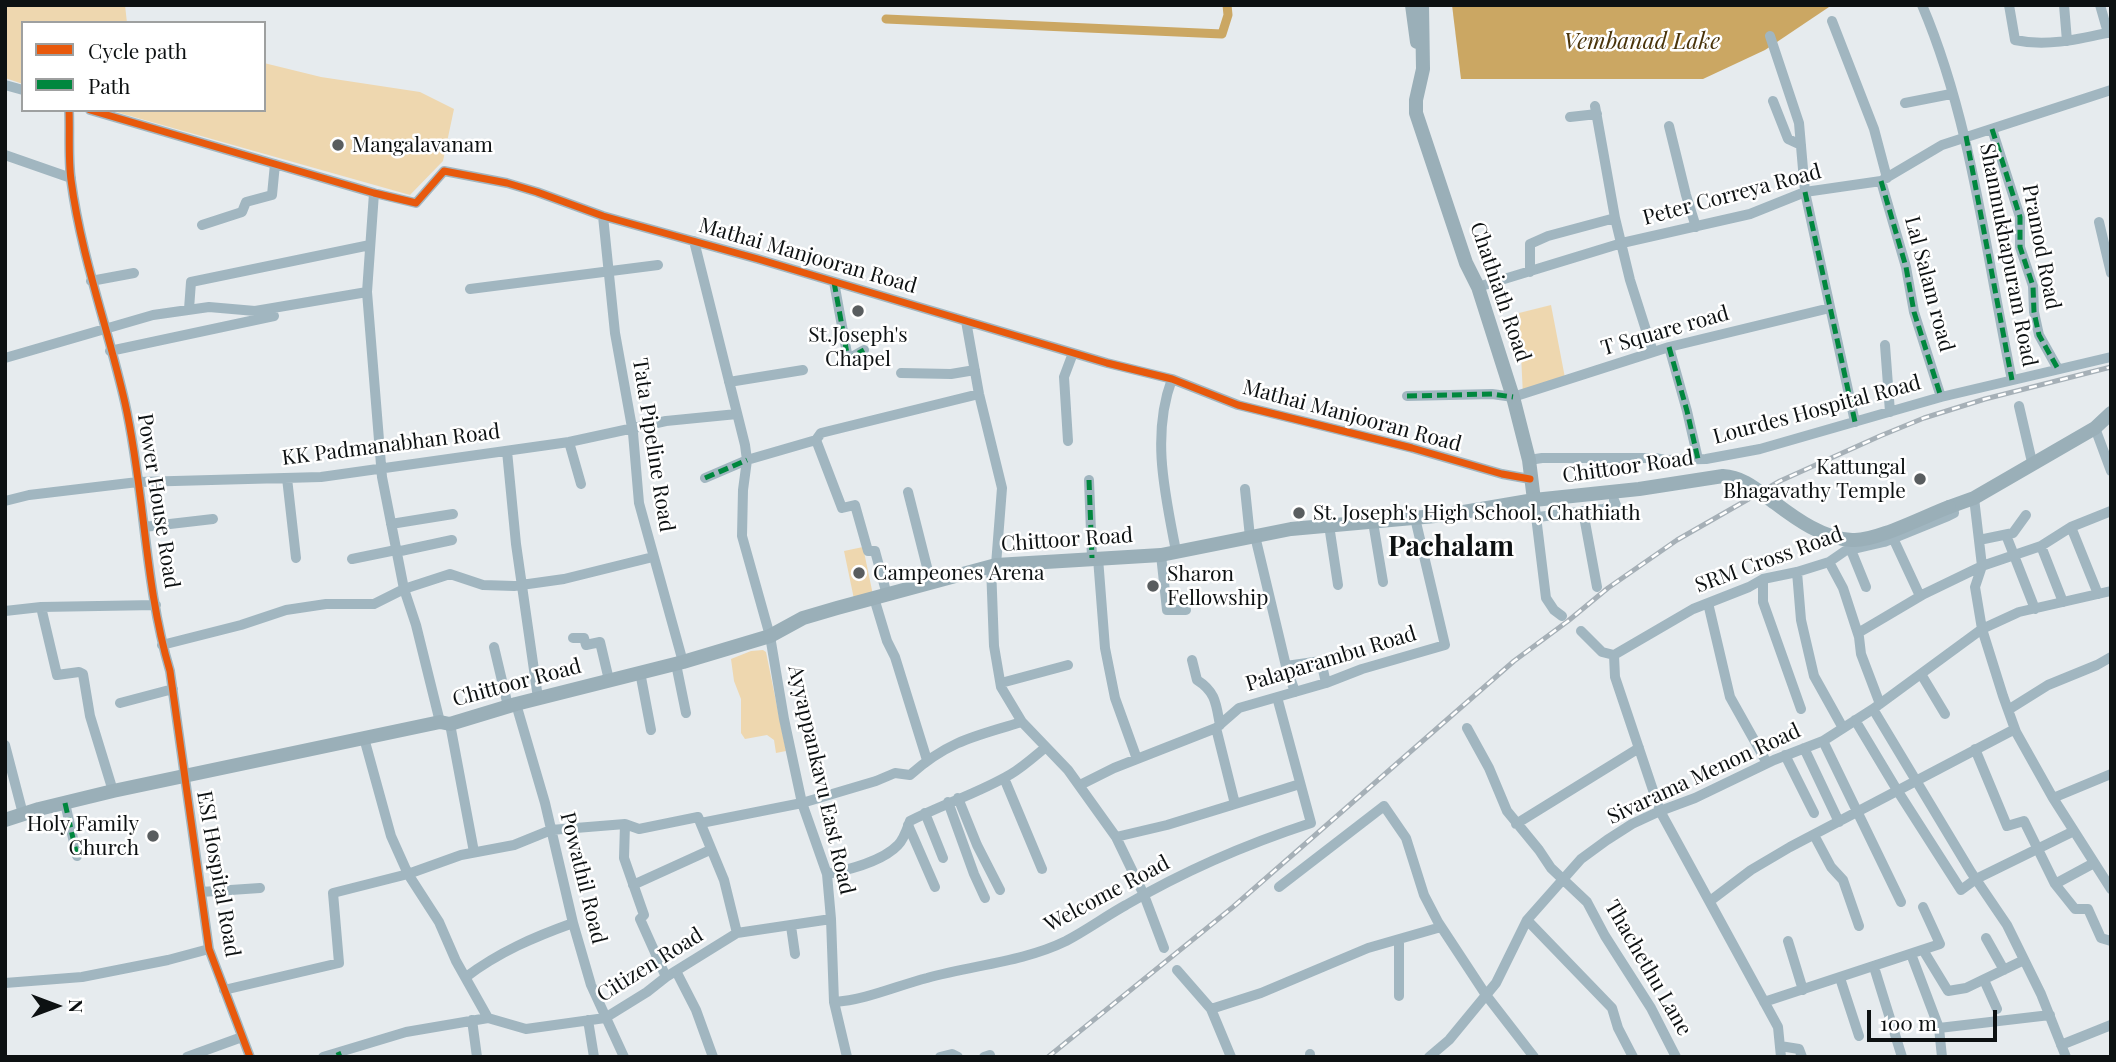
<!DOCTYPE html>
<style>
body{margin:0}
#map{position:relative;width:2116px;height:1062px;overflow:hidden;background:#e6ebee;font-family:"Playfair Display",serif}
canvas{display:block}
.frame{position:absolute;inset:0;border:7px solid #0d1112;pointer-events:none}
.legend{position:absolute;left:21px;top:21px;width:245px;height:91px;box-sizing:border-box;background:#fff;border:2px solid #9ea0a0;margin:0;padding:9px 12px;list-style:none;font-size:21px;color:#0d1112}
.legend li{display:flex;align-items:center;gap:14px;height:35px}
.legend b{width:35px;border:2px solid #9ea0a0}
.north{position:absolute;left:21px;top:971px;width:70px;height:70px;-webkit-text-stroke:5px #fff;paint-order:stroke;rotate:90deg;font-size:19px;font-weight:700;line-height:28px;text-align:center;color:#0d1112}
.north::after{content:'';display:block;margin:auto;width:24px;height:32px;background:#0d1112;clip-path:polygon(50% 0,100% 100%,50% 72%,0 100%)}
.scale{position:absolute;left:1867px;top:1010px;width:130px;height:32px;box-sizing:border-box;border:4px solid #0d1112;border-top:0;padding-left:9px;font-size:21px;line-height:24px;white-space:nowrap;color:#0d1112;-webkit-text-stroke:5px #fff;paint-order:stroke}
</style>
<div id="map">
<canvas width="2116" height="1062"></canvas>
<div class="frame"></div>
<ul class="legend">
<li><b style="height:9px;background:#e8590c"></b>Cycle path</li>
<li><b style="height:9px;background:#00873e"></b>Path</li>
</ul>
<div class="north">N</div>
<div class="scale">100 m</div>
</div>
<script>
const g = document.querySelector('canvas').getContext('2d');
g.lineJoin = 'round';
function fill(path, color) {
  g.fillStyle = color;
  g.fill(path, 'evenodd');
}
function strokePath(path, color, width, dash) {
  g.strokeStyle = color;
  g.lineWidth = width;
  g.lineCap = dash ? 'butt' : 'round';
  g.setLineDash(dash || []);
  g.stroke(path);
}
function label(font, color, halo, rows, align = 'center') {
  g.font = font + ' "Playfair Display",serif';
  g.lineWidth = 5;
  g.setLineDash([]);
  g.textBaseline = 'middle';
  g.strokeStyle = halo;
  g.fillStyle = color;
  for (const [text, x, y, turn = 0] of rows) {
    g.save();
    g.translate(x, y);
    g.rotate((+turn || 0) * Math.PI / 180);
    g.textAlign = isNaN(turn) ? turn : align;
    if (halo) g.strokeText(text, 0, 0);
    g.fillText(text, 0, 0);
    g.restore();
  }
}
fill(new Path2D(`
 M5 5H125L127 23H23V84L5 78Z
 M264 63 321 77 420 92 454 109 443 161 410 195 109 110H264Z
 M1551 305 1566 383 1523 396 1519 313Z
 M863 547 873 595 854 599 844 551Z
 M763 650 766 652 786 751 776 753 774 740 767 735 745 739 741 733V699L734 681 731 659 751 651Z`), '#eed7af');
fill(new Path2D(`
 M1452 5H1832L1765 50 1703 79H1461Z`), '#cba763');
strokePath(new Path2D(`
 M886 19 1222 34 1228 15 1227 5`), '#cba763', 9);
strokePath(new Path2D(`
 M1922 5C1972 122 1986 256 2012 380
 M2009 5 2015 40C2047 47 2079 39 2111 32
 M2064 5 2067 41
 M2100 5 2108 33
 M1832 21 1874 129 1887 178
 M1770 36 1799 123 1805 192 1855 422
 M5 85 23 90
 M1773 101 1788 139 1801 145
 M1905 103 1951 94
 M1595 106 1615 218
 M69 110C70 133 68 157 71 180 81 256 108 328 125 403 145 491 144 584 170 671L209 949 250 1057
 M90 110 374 193 416 203 444 171 507 183 537 192 603 216 758 259 1107 363 1172 379 1238 405 1412 448 1502 474 1530 479
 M1570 117 1597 114
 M1669 126 1686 195 1696 227
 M1992 129 2020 217V247L2033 286 2034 312 2039 335 2058 369
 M5 155 71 178
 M1881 181 1906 267 1914 312 1941 397
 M374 193 367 292 382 477 404 589 416 625 440 722
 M603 216 615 333 633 433 639 503 683 662
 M2099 222 2111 273
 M202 225 242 212 246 202 272 195 275 164
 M694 241 745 445 747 460 743 490 742 536 770 636 784 719 802 803 827 874 831 919 834 1002 847 1057
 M1530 272V244L1548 236 1615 218 1630 280 1653 352
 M91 281 134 273
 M834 282 848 359 864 350
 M1478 287 1622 243 1750 214 1805 192 1881 181 1942 145 2111 90
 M470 289 658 265
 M189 309 191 282 370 245
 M966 321 979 394 1002 488 996 565
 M1885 345 1890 412
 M1669 347 1687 411 1698 459
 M110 351 274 316
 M5 358 153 315 209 307 255 311 267 309 367 292
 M901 373 951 374 975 370
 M1172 379C1151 435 1165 494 1176 551
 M729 382 803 370
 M1407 396 1492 394 1513 397 1669 347 1830 308
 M2019 406 2032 462
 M2095 428 2111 471
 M816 440 842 508 855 505 868 551H875L887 595
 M1068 441 1064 377 1073 353
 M569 442 581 484
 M507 451 516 544 538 698
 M1529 460 1542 458H1655L1665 460 1706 459 1760 449 1941 397 2111 357
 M287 478 296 558
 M705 478 747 460 816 440 821 433 979 394
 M1089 480 1092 558
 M1245 489 1250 537
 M908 492 931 583
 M1974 498 1982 566 1975 587 1982 629 2003 696 2016 732 2053 798 2111 889
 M1534 500 1546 598 1554 610 1562 616
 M5 501 29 495 138 482 321 477 569 442 666 421 737 414
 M1583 511 1597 587
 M1538 517 1603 509 1616 505 1614 500
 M1373 522 1383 582
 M391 524 453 514
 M1329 525 1338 585
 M144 527 213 519
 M2071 527 2098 594
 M2006 535 2035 609
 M1255 536 1286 666 1321 661 1326 683
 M1893 538 1920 596
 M1979 540 2013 533 2026 515
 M2041 546 2063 602
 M1851 550 1866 587
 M396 552 452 540
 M1161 555 1167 610H1186
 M1098 558 1105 648 1115 698 1137 759
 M352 559 396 550
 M1829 562 1843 588 1859 637 1861 654 1880 704
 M991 566 994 646 1001 687 1022 722 1068 770 1116 837 1144 895 1164 948
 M1797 572 1801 620 1814 676 1843 728
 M1763 579V602L1801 709
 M874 598 887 641 895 657 927 760
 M1708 603 1730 697 1767 763
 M41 607 57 675 79 672 83 674 90 716 113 791
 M5 611 41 607 156 605
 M1581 631 1602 652 1614 655
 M1858 633 1924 594 1982 566 2041 546 2071 527 2111 511
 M573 638H584L586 645 600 642 609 680
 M162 645 241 625 286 610 326 604H374L404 589 450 574 483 585 514 586 564 579 653 557
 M494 647 508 706
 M1192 660 1197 680C1216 692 1216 704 1220 725
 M676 664 686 713
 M1286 666 1295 692
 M640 672 651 730
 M1921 674 1945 714
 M1001 683 1068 665
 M120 703 173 689
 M516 704 545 803 573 923 591 985 624 1057
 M1873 709 1971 872 2007 925 2041 994 2066 1057
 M2008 710 2048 685 2097 665 2111 657
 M1855 720 1897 790 1961 890 1976 879 2074 831
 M450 724 474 852
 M1216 728 1235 804
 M1467 728 1489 768 1507 811 1539 850 1551 868 1587 902 1605 936 1651 1008 1676 1057
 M364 738 391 836 408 874 439 922 456 961 488 1018
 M1823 741 1901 902
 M5 745 23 814
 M1804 748 1839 822
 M1975 749 2007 826 2024 821 2055 884 2094 863
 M1785 755 1814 813
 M1004 778 1042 869
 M1080 785 1114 768 1216 728 1239 708 1326 683 1362 669 1445 645 1415 518
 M958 798 977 845 1000 890
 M2053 798 2111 774
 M948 802 974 874 985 898
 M65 803 77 856
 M925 813 943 858
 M701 823 802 803 876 781 895 773 910 775C948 741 975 736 1022 722
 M625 824 624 858 644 915 640 919 666 977
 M1516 824 1639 748
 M908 825 935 887
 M1814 835 1831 867 1843 880 1859 926
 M1116 837 1167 825 1300 784
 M827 874C848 870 883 861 898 845 904 839 907 829 910 821 943 804 979 793 1011 774 1023 767 1035 756 1046 747
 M2055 884 2075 909H2088L2101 938 2111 941
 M633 885 710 850
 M1279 887 1384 806 1406 838 1424 895 1438 922 1486 995 1534 1057
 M201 892 260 888
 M1710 901 1751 870 1790 847 2015 729
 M1527 920 1612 1008 1618 1028 1633 1057
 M791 926 795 954
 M1986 938 2004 970
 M1788 941 1803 990
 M1923 950 1948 991 1966 988 2024 960
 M1911 954 1939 1028 2050 1015
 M1874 967 1902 1057
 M1177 970 1211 1009 1231 1057
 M676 971 696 1010 713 1057
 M466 977C499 952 534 937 573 923
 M1840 978 1859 1036
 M1984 980 1997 1009
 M5 983 82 977 168 960 209 949
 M224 990 339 963 333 893 408 874 461 855 514 845 551 830 625 824 639 829 698 817 724 880 737 933
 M1399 996V940
 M834 1002C866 1000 896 986 927 978 973 965 1023 962 1066 941 1087 930 1106 916 1126 905 1184 871 1247 844 1311 823L1277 697
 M1764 1002 1940 944 1923 907
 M1211 1009 1261 993 1368 948 1441 927
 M472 1020 477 1057
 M588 1020 594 1057
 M1939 1028 1942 1057
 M2061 1045 2111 1025
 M1780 1046 1799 1049 1802 1057
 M1310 1054V1057
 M187 1057 242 1037
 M323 1057 406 1032 488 1018 526 1029 605 1018 647 992 666 977 737 933 831 919
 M940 1057 952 1054 958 1057
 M984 1057 990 1055
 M1429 1057 1449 1040 1496 983 1527 920 1581 859 1607 840 1632 824 1660 811 1695 798 1774 760 1823 741 1873 709 1982 629 2019 612 2111 591
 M1781 1057 1778 1027 1660 811 1615 677 1614 655 1693 609 1749 587 1763 579 1797 572 1829 562 1845 551 1884 542 1948 516 1954 513 1953 506`), '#a1b6c0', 10);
strokePath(new Path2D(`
 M1412 5 1417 42
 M1949 507 1974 498 2095 428 2111 413
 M5 820 39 809 113 791 440 722 450 724 516 704 683 662 770 636 803 618 837 608 996 565 1161 555 1291 529 1446 515 1534 500 1529 460 1513 397 1478 287 1466 263 1416 113V100L1423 69 1422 5`), '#9aafb8', 14);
const rail = new Path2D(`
 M1048 1057 1233 907 1514 661 1568 621 1608 588 1677 540 1780 481 1880 436 1924 418 1985 399 2111 367`);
strokePath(rail, '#a6b0b7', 5);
strokePath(rail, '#fff', 2.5, [8]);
strokePath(new Path2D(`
 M1534 500 1639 489 1723 476C1744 477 1758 491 1775 503 1796 519 1824 539 1852 540 1875 542 1925 516 1949 507`), '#9aafb8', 14);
strokePath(new Path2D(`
 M1992 129 2020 217V247L2033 286 2034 312 2039 335 2058 369
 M1966 136 2012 380
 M1881 181 1906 267 1914 312 1941 397
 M1805 192 1855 422
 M834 282 848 359 864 350
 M1669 347 1687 411 1698 459
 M1407 396 1492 394 1513 397
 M705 478 747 460
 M1089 480 1092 558
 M65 803 77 856
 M338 1052 340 1057`), '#00873e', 5, [10, 5]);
strokePath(new Path2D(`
 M69 110C70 133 68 157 71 180 81 256 108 328 125 403 145 491 144 584 170 671L209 949 250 1057
 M90 110 374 193 416 203 444 171 507 183 537 192 603 216 758 259 1107 363 1172 379 1238 405 1412 448 1502 474 1530 479`), '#e8590c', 7);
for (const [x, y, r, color] of [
 [338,145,7,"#595d5f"],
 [858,311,7,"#595d5f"],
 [1920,479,7,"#595d5f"],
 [1299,513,7,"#595d5f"],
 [859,573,7,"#595d5f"],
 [1153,586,7,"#595d5f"],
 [153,836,7,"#595d5f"]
]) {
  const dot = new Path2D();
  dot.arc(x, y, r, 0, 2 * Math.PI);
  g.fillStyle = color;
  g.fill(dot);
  strokePath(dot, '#fff', 2.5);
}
label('21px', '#0d1112', '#fff', [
 ["Mangalavanam",352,145],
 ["St.Joseph's",858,335,"center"],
 ["Chapel",858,359,"center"],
 ["Kattungal",1906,467,"right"],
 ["Bhagavathy Temple",1906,491,"right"],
 ["St. Joseph's High School, Chathiath",1313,513],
 ["Campeones Arena",873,573],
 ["Sharon",1167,574],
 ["Fellowship",1167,598],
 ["Holy Family",139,824,"right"],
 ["Church",139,848,"right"]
], 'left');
label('21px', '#0d1112', '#fff', [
 ["Peter Correya Road",1732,195,-15],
 ["Pramod Road",2041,247,79],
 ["Shanmukhapuram Road",2008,255,79],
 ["Mathai Manjooran Road",808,256,16],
 ["Lal Salam road",1929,284,75],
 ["Chathiath Road",1500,292,71],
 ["T Square road",1665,331,-16],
 ["Lourdes Hospital Road",1817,410,-15],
 ["Mathai Manjooran Road",1352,416,15],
 ["KK Padmanabhan Road",391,445,-7],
 ["Tata Pipeline Road",653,445,81],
 ["Chittoor Road",1628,467,-8],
 ["Power House Road",158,501,81],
 ["Chittoor Road",1067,540,-4],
 ["SRM Cross Road",1769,560,-20],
 ["Palaparambu Road",1331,659,-17],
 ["Chittoor Road",517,683,-15],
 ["Sivarama Menon Road",1704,774,-25],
 ["Ayyappankavu East Road",821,780,77],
 ["ESI Hospital Road",218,874,80],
 ["Powathil Road",583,878,76],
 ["Welcome Road",1107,894,-28],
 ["Citizen Road",650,965,-32],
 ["Thachethu Lane",1648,968,60]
]);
label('italic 23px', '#49330a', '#fff', [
 ["Vembanad Lake",1642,42]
]);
label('bold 28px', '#0d1112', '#fff', [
 ["Pachalam",1451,547]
]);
</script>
